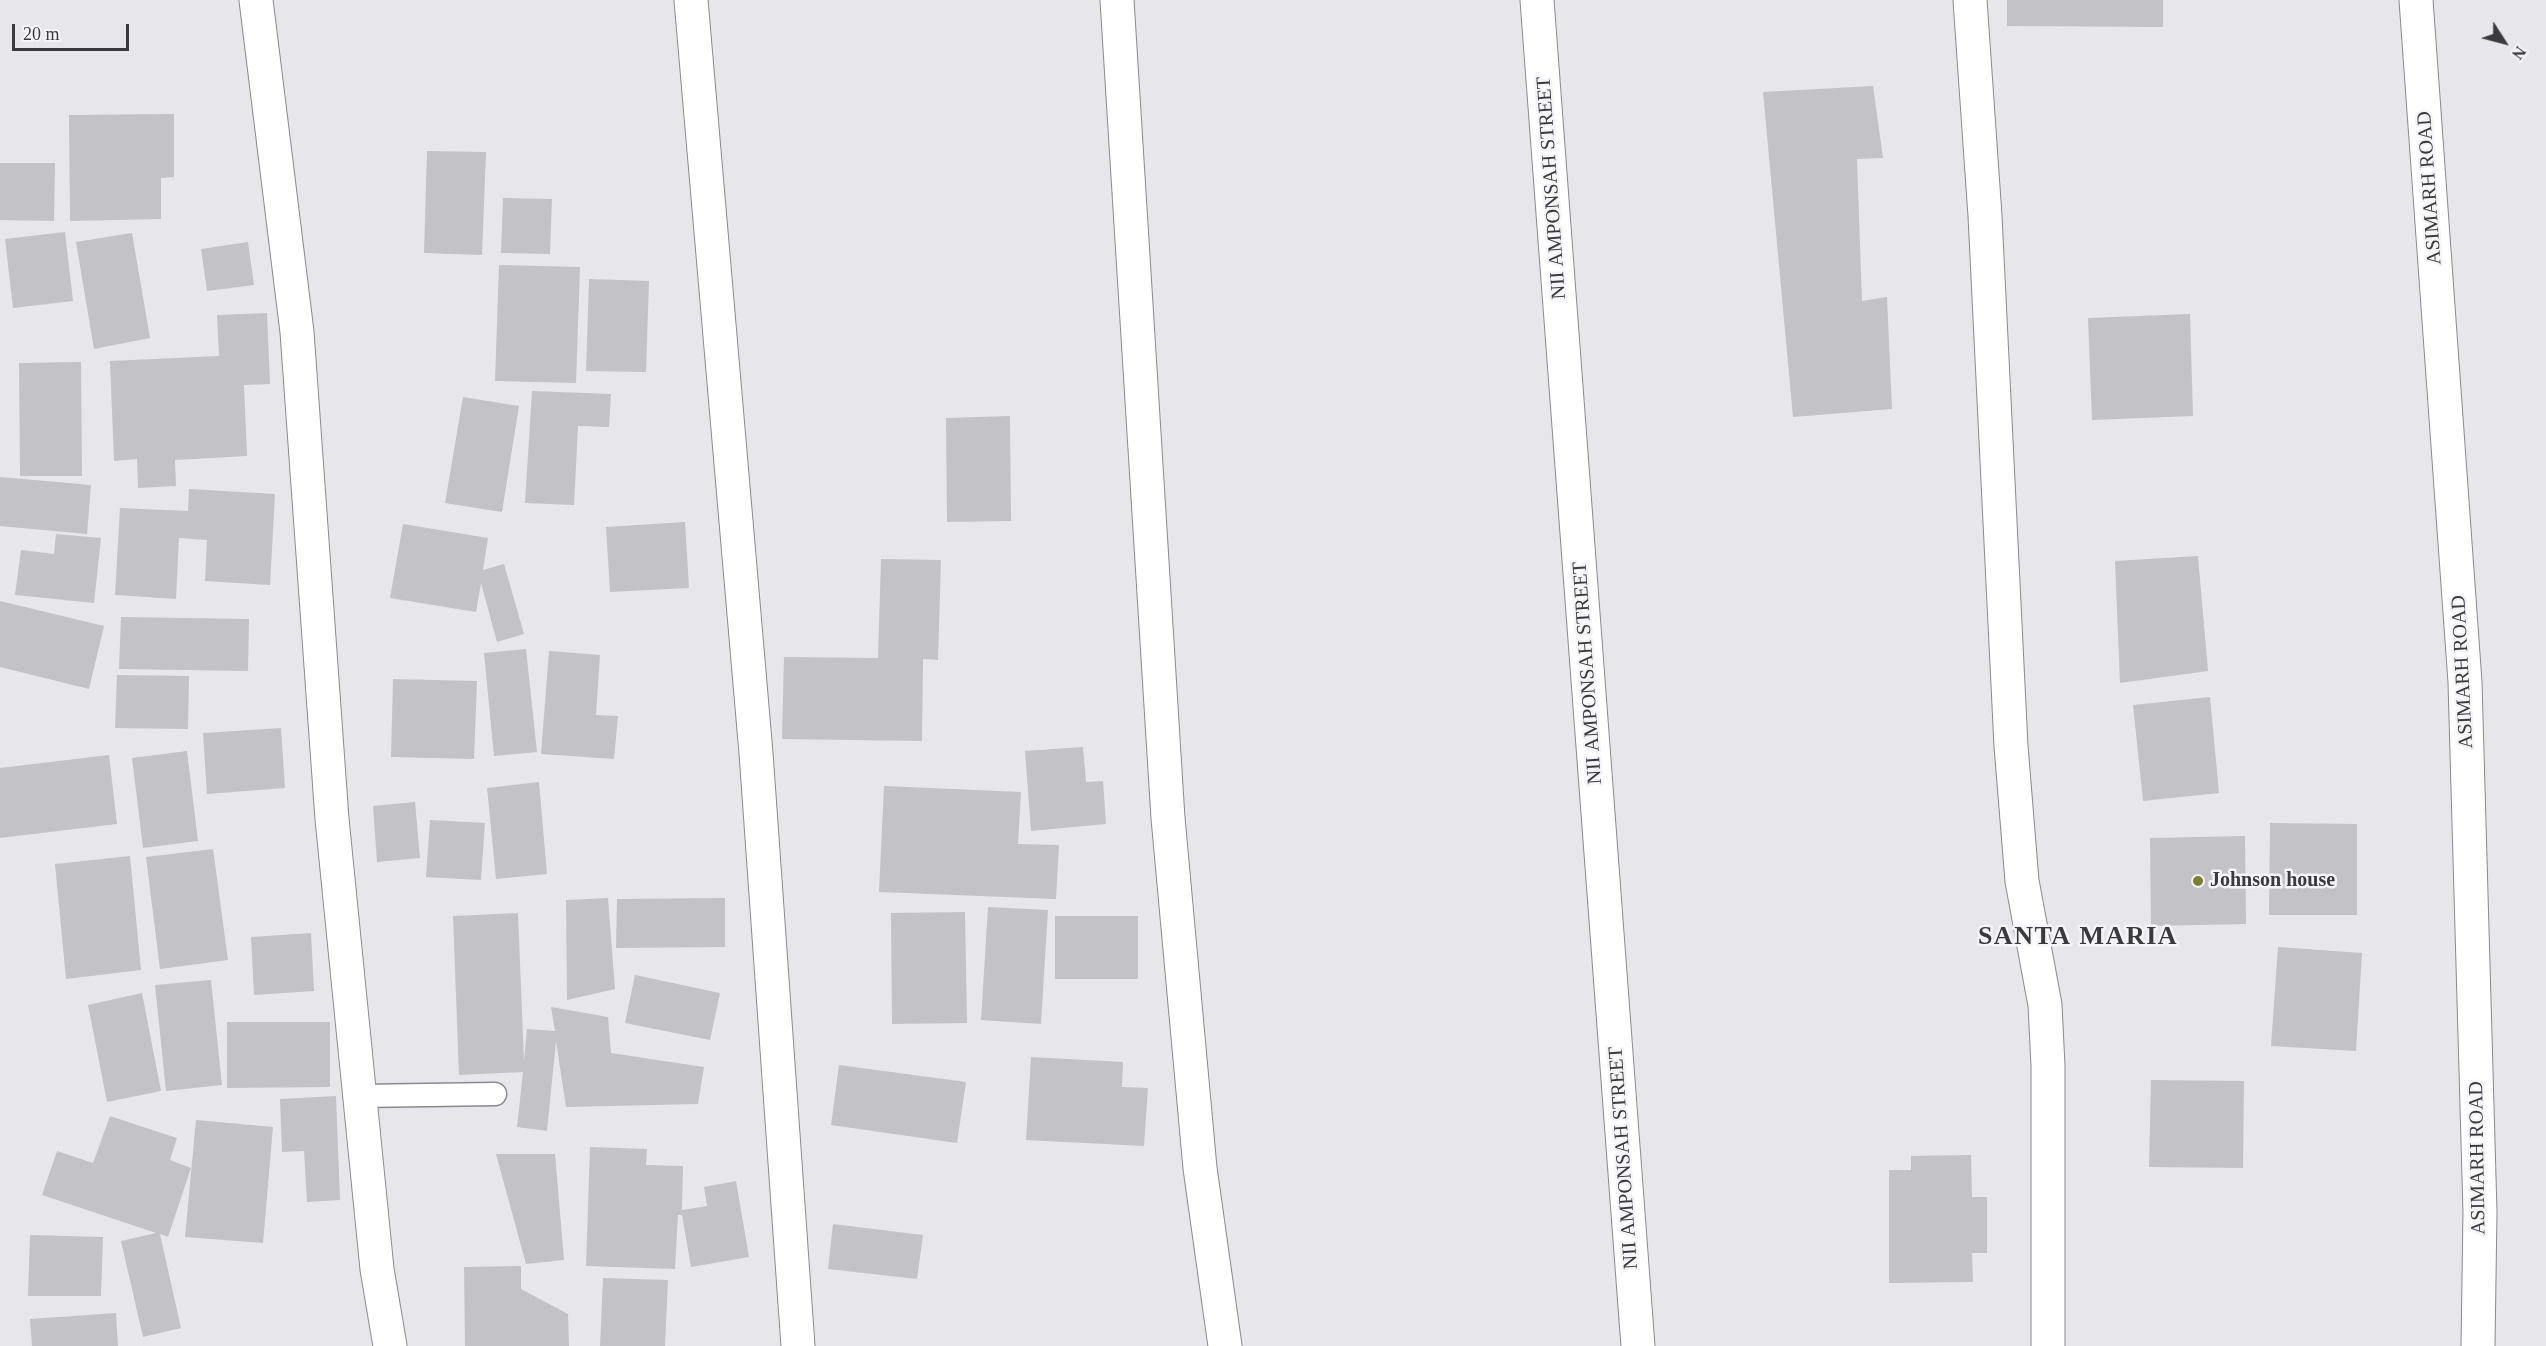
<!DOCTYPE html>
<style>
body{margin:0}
#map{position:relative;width:2546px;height:1346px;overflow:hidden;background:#e7e7eb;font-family:"Times New Roman",serif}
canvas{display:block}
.north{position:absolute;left:2474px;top:12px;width:60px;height:60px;-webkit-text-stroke:4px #f5f4f8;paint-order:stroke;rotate:126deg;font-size:16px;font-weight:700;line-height:24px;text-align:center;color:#3a3a3c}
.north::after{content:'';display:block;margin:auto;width:21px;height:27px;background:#3a3a3c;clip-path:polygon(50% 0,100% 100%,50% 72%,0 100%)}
.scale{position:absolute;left:12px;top:24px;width:117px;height:27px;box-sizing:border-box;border:3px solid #3a3a3c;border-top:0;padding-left:8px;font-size:18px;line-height:21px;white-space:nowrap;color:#3a3a3c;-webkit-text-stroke:4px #f5f4f8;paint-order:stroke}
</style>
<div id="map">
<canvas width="2546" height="1346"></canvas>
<div class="north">N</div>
<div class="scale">20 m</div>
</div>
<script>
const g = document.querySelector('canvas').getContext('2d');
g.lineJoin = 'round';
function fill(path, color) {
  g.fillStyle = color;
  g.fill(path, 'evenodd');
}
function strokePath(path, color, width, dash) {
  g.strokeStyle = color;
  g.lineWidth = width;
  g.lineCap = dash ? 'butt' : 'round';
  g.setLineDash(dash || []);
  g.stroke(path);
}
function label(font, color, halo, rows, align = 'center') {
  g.font = font + ' "Times New Roman",serif';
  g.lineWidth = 5;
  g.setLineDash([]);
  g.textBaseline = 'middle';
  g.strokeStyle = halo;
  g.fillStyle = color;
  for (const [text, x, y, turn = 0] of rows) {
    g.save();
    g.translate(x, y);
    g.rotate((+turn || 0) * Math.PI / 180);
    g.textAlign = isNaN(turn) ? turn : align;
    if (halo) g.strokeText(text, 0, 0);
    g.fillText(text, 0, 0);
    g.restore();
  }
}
fill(new Path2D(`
 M2007 0H2163V27L2007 26Z
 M1873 86 1883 158 1857 159 1862 301 1887 297 1892 409 1793 417 1763 92Z
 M174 114V177L161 178V219L70 221 69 115Z
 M427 151 486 152 482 255 424 253Z
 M0 163H55L54 221 0 220Z
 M503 198 552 199 550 254 501 253Z
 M65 232 73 301 13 308 5 239Z
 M132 233 150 338 94 349 76 242Z
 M248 242 254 285 207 291 201 249Z
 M499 265 580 267 576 383 495 381Z
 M589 279 649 281 646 372 586 371Z
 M267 313 270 384 244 385 247 456 175 460 176 486 138 488 137 459 114 461 110 361 219 356 217 315Z
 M2190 314 2193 416 2092 420 2088 318Z
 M81 362 82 476H20L19 363Z
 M532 391 611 394 609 427 578 426 574 505 525 503Z
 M463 397 519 406 502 512 445 503Z
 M1010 416 1011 521 947 522 946 418Z
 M0 477 91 485 87 534 0 526Z
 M189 489 275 494 270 585 205 581 207 540 179 538 176 599 115 595 120 508 188 511Z
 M685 522 689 588 610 592 606 527Z
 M403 524 488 538 483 570 504 564 524 634 497 642 481 583 476 612 390 598Z
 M56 534 101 538 94 603 15 595 21 550 54 554Z
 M2198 556 2208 671 2120 683 2115 561Z
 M881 559 941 560 938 660 923 659 922 741 782 739 784 657 878 658Z
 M0 601 104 626 89 689 0 667Z
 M121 617 249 619 248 671 119 669Z
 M526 649 537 752 494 756 484 653Z
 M549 651 600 655 596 715 618 716 614 759 541 754Z
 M117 675 189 676 188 729 115 728Z
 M393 679 477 681 474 759 391 757Z
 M2210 697 2219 793 2143 801 2133 705Z
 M281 728 285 788 207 794 203 733Z
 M1083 747 1086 782 1103 781 1106 824 1031 831 1025 751Z
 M187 751 198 841 143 848 132 758Z
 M109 755 117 824 0 838V768Z
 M539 782 547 874 496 879 487 788Z
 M884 786 1021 792 1018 844 1059 845 1056 899 879 892Z
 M415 802 420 858 377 862 373 806Z
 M430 820 485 823 481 880 426 877Z
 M2270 823 2357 824V915H2269Z
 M2245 836 2246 924 2151 926 2150 838Z
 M213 849 228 960 160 969 146 857Z
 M130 856 141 970 66 979 55 864Z
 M608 898 615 989 567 1000 566 900Z
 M725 898V947L616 948 617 899Z
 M988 907 1048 910 1041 1024 981 1020Z
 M965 912 967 1023 892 1024 891 913Z
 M518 913 524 1061 527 1029 555 1031 551 1007 608 1017 611 1053 704 1067 698 1104 566 1107 556 1041 547 1131 517 1127 523 1072 459 1075 453 916Z
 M1055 916H1138V979H1055Z
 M311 933 314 991 254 995 251 937Z
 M2278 947 2362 953 2356 1051 2271 1046Z
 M635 975 720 993 710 1040 625 1023Z
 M211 980 222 1085 166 1091 155 985Z
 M142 993 161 1091 107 1102 88 1005Z
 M227 1022H330V1087L227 1088Z
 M1031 1057 1123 1062 1122 1087 1148 1088 1144 1146 1026 1140Z
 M839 1065 966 1082 957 1143 831 1125Z
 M2151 1080 2244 1081 2243 1168 2149 1167Z
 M336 1096 340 1200 307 1202 304 1151 282 1152 280 1099Z
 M110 1116 177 1138 170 1160 191 1168 168 1237 160 1234 181 1328 143 1337 121 1241 156 1233 42 1195 57 1151 93 1163Z
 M196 1120 273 1127 263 1243 185 1237Z
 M590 1147 647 1149 646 1165 683 1166 682 1210 707 1206 704 1187 736 1181 749 1257 691 1267 682 1215H678L675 1269 586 1266Z
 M496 1154H555L564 1260 526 1264Z
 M1971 1155 1972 1197H1987V1253H1972L1973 1282 1889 1283V1170H1911V1156Z
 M833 1224 923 1235 917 1279 828 1269Z
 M30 1235 103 1237 101 1296H28Z
 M521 1266V1289L568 1314 569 1346H465L464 1267Z
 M603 1278 668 1280 665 1346H600Z
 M116 1313 118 1346H32L30 1319Z`), '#c3c2c6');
const lane = new Path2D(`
 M360 1096 495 1094`);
const street = new Path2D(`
 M256 0 297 332 332 819 377 1269 390 1346
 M691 0 756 753 798 1346
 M1117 0 1168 818 1200 1168 1225 1346
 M1537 0 1638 1346
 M1970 0 1985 216 2011 746 2022 881 2045 1005 2048 1066V1346
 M2416 0 2465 682 2480 1212 2478 1346`);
strokePath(lane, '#8a898d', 25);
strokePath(street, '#8a898d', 35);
strokePath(lane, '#fff', 22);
strokePath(street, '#fff', 33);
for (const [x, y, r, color] of [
 [2198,881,6,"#7a822e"]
]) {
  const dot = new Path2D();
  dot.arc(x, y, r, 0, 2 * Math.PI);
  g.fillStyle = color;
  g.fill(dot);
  strokePath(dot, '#f5f4f8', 2);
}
label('20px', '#3a3a3c', '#f5f4f8', [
 ["NII AMPONSAH STREET",1552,188,-94],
 ["ASIMARH ROAD",2430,188,-94],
 ["ASIMARH ROAD",2463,672,-93],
 ["NII AMPONSAH STREET",1588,673,-94],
 ["NII AMPONSAH STREET",1624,1158,-94],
 ["ASIMARH ROAD",2478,1158,-91]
]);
label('bold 20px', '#3a3a3c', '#f5f4f8', [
 ["Johnson house",2210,881]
], 'left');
g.letterSpacing = '1.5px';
label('bold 26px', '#3a3a3c', '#f5f4f8', [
 ["SANTA MARIA",2078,937]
]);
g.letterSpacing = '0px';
</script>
